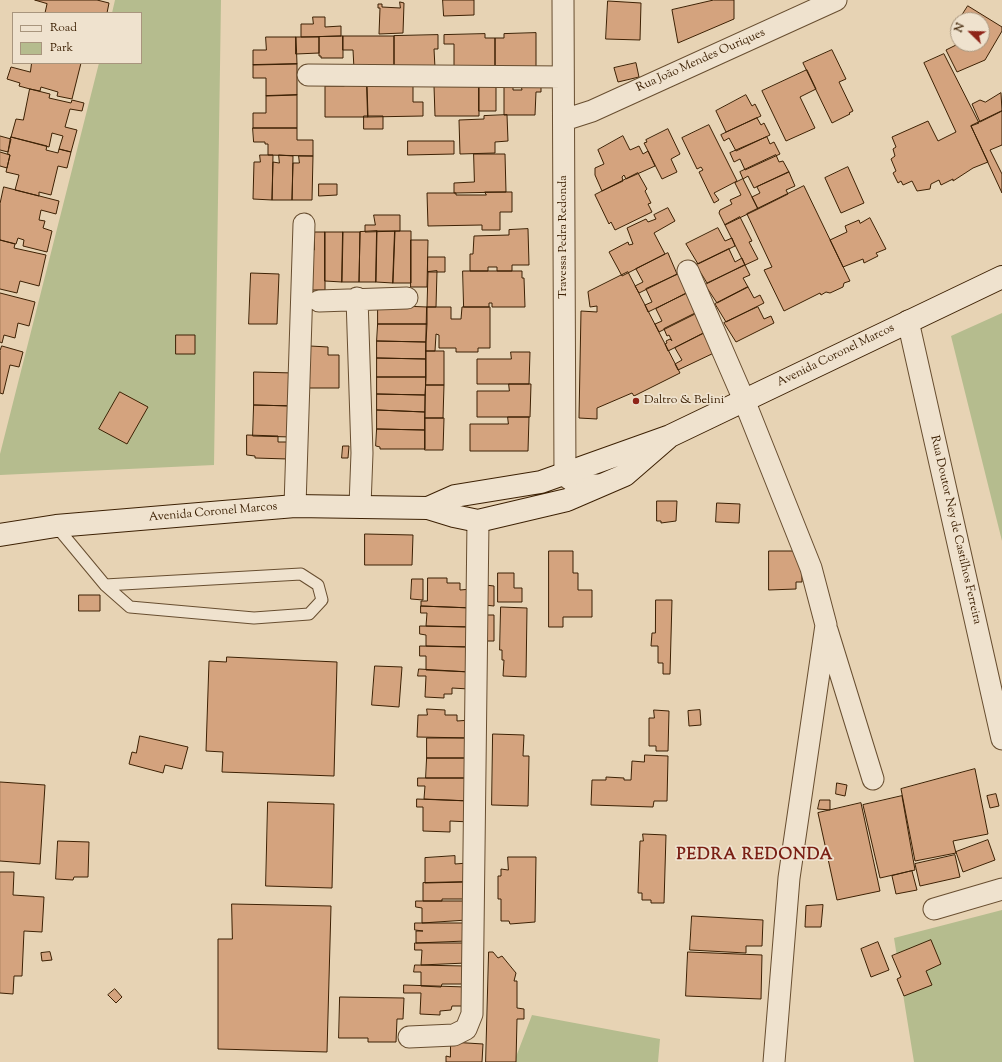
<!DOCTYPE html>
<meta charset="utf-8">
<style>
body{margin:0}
#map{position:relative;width:1002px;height:1062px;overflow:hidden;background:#e7d3b4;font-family:"Sorts Mill Goudy",serif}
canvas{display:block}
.legend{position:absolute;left:12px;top:12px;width:130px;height:52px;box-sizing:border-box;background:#efe2ce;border:1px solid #a8957d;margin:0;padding:5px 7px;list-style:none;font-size:12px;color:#3d2104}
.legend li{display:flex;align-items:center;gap:8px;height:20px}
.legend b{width:20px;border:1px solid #a8957d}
.north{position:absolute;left:950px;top:12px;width:40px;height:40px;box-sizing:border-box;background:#efe2ce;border:1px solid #a8957d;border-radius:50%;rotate:293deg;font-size:11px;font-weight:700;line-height:16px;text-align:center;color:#3d2104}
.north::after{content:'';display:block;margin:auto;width:14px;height:18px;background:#8f2418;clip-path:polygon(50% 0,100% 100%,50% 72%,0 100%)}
</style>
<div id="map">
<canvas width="1002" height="1062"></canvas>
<ul class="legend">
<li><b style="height:5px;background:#efe2ce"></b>Road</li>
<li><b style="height:11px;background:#b5bc8e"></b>Park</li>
</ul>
<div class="north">N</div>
</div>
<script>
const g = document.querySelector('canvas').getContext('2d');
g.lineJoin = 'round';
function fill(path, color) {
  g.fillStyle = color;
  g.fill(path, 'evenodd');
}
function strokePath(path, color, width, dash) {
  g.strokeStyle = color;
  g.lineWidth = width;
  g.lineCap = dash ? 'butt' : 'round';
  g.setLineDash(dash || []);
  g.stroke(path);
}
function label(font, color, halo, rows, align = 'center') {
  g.font = font + ' "Sorts Mill Goudy",serif';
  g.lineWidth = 3.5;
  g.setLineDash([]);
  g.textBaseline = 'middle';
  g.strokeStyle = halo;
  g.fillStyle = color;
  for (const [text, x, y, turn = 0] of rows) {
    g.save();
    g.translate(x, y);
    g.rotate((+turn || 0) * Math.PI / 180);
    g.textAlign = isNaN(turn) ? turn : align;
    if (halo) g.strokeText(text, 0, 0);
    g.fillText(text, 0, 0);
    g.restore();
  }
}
fill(new Path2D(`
 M115 0H221L214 465 0 475V454L99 63H141V13H112Z
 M1002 313V541L951 336Z
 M1002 910V1062H914L894 938Z
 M532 1015 660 1039 658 1062H514Z`), '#b5bc8e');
const building = new Path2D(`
 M35 0H97L109 3 107 13H45L47 4Z
 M443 0H474V15L444 16Z
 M714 0H734V19L678 43 672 10Z
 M608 1 641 3 640 40 606 39Z
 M400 2 404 3 403 33 379 34 380 8H378V4H382V7L400 8Z
 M968 6 1002 27V31L985 60 957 72 946 50 958 44H982V20H959Z
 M313 17H325V27L341 26V36L301 37V24H313Z
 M536 33V67H495V38H504V34Z
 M485 34V38H495V67L454 68V44H444V35Z
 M438 35V49H434L435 68H394V36Z
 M341 36H343V58H321V56H319V37Z
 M343 36H394V68L354 69 353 50H343Z
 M266 37H296L297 64 253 65V50H266Z
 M296 37H319V53L296 54Z
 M832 50 846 79 839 82 853 111 849 113 850 114 832 123 803 63Z
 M944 54 979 123 971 126 988 162 973 168 953 181V179L941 185 939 180 931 184 930 189 917 191 912 181 903 185 901 181 898 183 893 173 896 171 891 159 895 156 893 149 896 147 892 137 928 121 938 141 956 132 924 63Z
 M32 63H81L72 99 57 96 58 92 41 87 40 91 30 89 19 86 20 83 7 79 11 67 30 72Z
 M636 63 639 77 618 82 614 68Z
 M297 64V95L266 96V78H253V65Z
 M807 70 816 89 800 97 815 128 786 141 762 91Z
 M541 81V92H536L535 115H504V84H513V90H522L521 85Z
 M344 84 367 85 368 117H325V86H344Z
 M367 85H413V102H423V116L368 117Z
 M479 85V116H435L434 86Z
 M479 85 496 87V111H479Z
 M30 89 50 94 49 98 71 103 72 100 84 103 82 111 70 109 65 127 77 130 71 152 59 149 63 136 52 133 49 147 11 137 16 119 23 120Z
 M1001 93 1002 111 980 122 972 104 980 100 985 102Z
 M297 95V128H253V113H266V96Z
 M746 95 752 106 755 104 761 116 726 132 716 111Z
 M1002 111V145L990 150 1002 174V193L971 126Z
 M507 115 508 141 495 142V153L460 154 459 120 484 119V116Z
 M364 116H383V129H364Z
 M757 118 761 125 764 123 770 135 736 151 729 138 724 141 721 135Z
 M709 125 737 181 714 193 719 200 714 203 699 172 703 170 701 167 697 169 682 138Z
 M253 128H297V140H313V156L268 155V144H265V142H254Z
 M668 129 680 154 671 159 677 172 662 179 644 143 647 142 646 140Z
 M0 136 11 139 8 152 0 150Z
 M623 136 630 150 639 146 643 154 648 151 655 166 626 179 624 175 622 177 623 181 602 191 595 175V168L604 164 598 150Z
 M11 137 47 146 46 150 58 153 59 149 71 152 67 168 58 166 51 195 39 192V196L15 190 19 175 6 172 10 155 8 154Z
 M767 137 770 144 774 142 780 154 745 170 740 159 734 162 730 153Z
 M408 141H454V154L408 155Z
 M0 152 10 155 7 168 0 166Z
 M474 154H505L506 192 454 193V183L474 182Z
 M260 155H273L272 200 253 199 254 162H260Z
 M279 155 293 156 292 200H272L273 162 279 163Z
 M776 155 779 162 783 161 789 172 754 188 748 176 743 179 740 172Z
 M299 156H313L312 200H292L293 163H299Z
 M848 167 864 203 841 213 825 178Z
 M789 172 795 186 786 190 788 194 758 209 752 197 760 193 757 187Z
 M638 173 647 189 645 191 651 203 648 204 652 212 615 230 611 222 609 224 595 195Z
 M743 179 758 209 725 225 719 213 720 210 732 204 730 200 741 195 735 183Z
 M319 184H337V195L319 196Z
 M804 186 850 281 844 283 843 287 830 293 826 292 821 295 820 293 784 311 764 270 772 267 747 214Z
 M4 187 59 201 56 214 41 210 39 220 45 221 43 228 52 231 47 252 23 246 24 240 18 238 16 244 0 240V204Z
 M485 192H512V212H500V230H482V225L428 226 427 193H456V195H486Z
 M668 208 675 221 654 233 665 254 622 276 609 252 628 242 629 245 633 244 627 228 646 219 648 222 656 219 654 215Z
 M374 215H400V231L365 232V225H375Z
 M740 217 752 241 749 242 758 259 745 265 725 225Z
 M870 218 886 249 876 253 878 256 864 263 863 259 843 267 830 240 847 232 845 226 859 220 860 223Z
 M718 228 725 241 732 238 735 246 698 264 686 244Z
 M528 229 529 265H512V271H497V267H488V271H470V254H473L474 236 509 235V230Z
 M377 231H395L393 283 376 282Z
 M377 231 376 282H359L360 232Z
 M395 231H411V283H393Z
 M315 232H325V290H311V250H314Z
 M325 232H343L342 282 325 281Z
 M343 232H360L359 282H342Z
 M0 240 15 244 14 248 46 255 39 286 20 281 17 293 0 289Z
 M411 240H428L427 287H411Z
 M729 249 735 262 742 258 745 265 707 283 696 265Z
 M668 253 677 274 639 293 635 286 643 282 636 269Z
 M428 257H445V272H428Z
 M745 265 750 275 743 278 748 287 717 303 705 285Z
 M437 271 436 307H427L428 272Z
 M463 271H522V278H524L525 307H492V303H489V307H464Z
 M628 272 680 373 634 396 632 393 597 408V419L579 418 581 311 597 312V306L590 307 588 292Z
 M251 273 279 274 277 324H249Z
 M679 274 687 293 648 312 645 305 652 302 646 289Z
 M748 287 754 298 760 295 764 303 726 322 715 304Z
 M0 293 35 302 29 326 18 323 15 338 4 335 2 343 0 342Z
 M687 293 697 313 659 332 655 324 662 321 656 309Z
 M378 305 427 307V324H378Z
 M427 307H451V319H461L462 307H490V348H478V352H456V348H439V335L436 334 435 351H426Z
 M758 307 764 319 771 316 774 323 736 342 724 323Z
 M698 312 706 332 668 351 665 344 667 343 666 341 670 339 672 341 669 335 667 336 664 329Z
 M378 324H427L426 342 377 341Z
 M708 331 716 352 678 370 675 364 682 360 675 348Z
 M176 335H195V354H176Z
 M377 341 426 342V359L377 358Z
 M2 346 23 352 19 367 10 365 3 394 0 393V351Z
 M310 346 328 347V355H339V388H308Z
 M426 351H444V385H426Z
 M511 352H530L529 384H477V359H511Z
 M377 358 426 359V377H377Z
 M254 372 294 373 293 406 254 405Z
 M377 377H426L425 395 377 394Z
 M509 384H531L530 417H477V391H509Z
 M426 385H444L443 418H425Z
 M120 392 148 407 127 444 99 429Z
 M377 394 425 395V412L377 410Z
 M254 405 293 406 292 437 253 436Z
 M377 410 425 412V430L377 429Z
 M508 417H529L528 451H470V424H508Z
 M425 418H444L443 450H425Z
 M377 429 425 430V449H380V447L376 446Z
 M247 435 278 436V442H288V459L255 458V456L247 455Z
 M343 446H349L348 458H342Z
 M657 501H677L676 521 661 523V521H657Z
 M717 503 740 504 739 523 716 522Z
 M365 534 413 535 412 565H365Z
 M549 551H573V573H578V590H592V617H563V627H549Z
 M769 551H796L802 554V582H796V589L769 590Z
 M498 573H514V588H522V602H498Z
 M428 578H447V583H460V590L472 589V608L421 606V601H427Z
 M412 579H423V600L411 599Z
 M485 585 494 586V606L484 605Z
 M79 595H100V611H79Z
 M656 600H672L670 674H663V663H658V646H651L652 633H655Z
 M421 606 472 608 471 627 426 626 427 613H421Z
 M501 607 527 608 526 677 503 676 504 660H502V650H500Z
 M483 615H494V641H483Z
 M420 626 471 627 470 647 426 646V635L420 634Z
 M420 646 470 647V672L426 670V656H420Z
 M227 657 337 662 334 776 222 772 223 752 206 751 209 661 226 662Z
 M375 666 402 667 399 707 372 705Z
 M419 669 470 672 469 689 452 688V694H444V698L425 697 426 676H418Z
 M427 709 445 710V715H457V721L471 720V738L417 737 418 715H427Z
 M654 710 669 711 668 751H656V746H649V718H654Z
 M700 710 701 725 689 726 688 711Z
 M493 734 524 735 523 756H529L528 806 492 805Z
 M140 736 188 747 182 769 165 765 163 773 129 764 132 752 136 753Z
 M427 738H471L470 758H427Z
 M645 755 668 756 667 801H654L653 807 591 805 592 780H606V777L624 778V780H631L632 761 644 762Z
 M427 758H470V778H426Z
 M975 769 988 834 953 841 956 853 915 861 901 789Z
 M418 778H470V801L424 799 425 786H418Z
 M0 782 45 785 40 864 0 861Z
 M837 783 847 785 845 796 836 794Z
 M996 794 999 806 990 808 987 796Z
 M902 796 915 870 880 878 863 805Z
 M417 799 470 801V822L450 821V832L423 831V807H417Z
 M820 800H830V810L818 809Z
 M268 802 334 804 332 888 266 886Z
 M861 803 880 891 837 900 818 813Z
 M643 834 666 835 664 903H651V900H642V893H638L640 841H643Z
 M988 840 995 860 963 872 956 852Z
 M58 841 89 842 88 877H74L73 880 56 879Z
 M955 855 960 877 920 886 915 864Z
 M455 856V864L468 863 467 882 425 883V858Z
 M508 857H536L535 922 510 924 509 921H501V899H498V876H501V869L508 870Z
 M912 871 917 890 896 894 892 876Z
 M0 872H14L13 895 44 897 42 932 24 931 22 976H14L13 994 0 993Z
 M467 882V899H442V901H423V883Z
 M416 901H467V920L422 923V908L416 907Z
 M232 904 331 906 327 1052 218 1049V939H232Z
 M823 905 821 927H805L806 906Z
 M692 916 763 920 762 946H746V953L690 950Z
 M415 923H467L466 941 416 943V931H423L415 930Z
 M931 940 941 964 926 971 932 985 904 996 897 979 901 977 892 956Z
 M878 942 889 970 871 977 861 949Z
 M415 943H466V963L421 965 422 950H415Z
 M50 952 52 960 42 961 41 953Z
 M489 952H493L498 958 502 956 516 973 514 981H517V1008L524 1009V1019H517L516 1062H486Z
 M688 952 762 955 761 999 686 996Z
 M415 965 466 966 465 984H442L441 987 421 986V972H414Z
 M404 985 466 987 465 1006H452L451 1010 440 1011V1015L420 1014 421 993H404Z
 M115 989 122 997 116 1003 108 995Z
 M340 997 404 998 403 1019H397L396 1042H368V1038H339Z
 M451 1042 483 1044 482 1062H446V1056L450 1057Z`);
fill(building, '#d4a37e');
strokePath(building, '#3d2104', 1);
const service = new Path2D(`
 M56 526 105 585 130 607 254 618 309 614 322 600 318 585 301 574 105 585`);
const minor = new Path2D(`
 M563 0 565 475C576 487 586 485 601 485
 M308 75 563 77
 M564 120 592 111 836 0
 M688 271 744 400 811 568 826 625 789 878 774 1062
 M357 298 362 453 360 506
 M319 301 407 298
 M908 321 1002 739
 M295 506 304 224
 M827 630 873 779
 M934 909 1002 889
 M409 1037 454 1035 466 1029 472 1014 478 521`);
const secondary = new Path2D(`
 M428 508 455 496 541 482 670 436 1002 277
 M0 535 56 526 295 506 428 508 454 516 478 521 567 500 625 475 670 436`);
strokePath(service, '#684e30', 13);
strokePath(minor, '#684e30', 23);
strokePath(secondary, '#3d2104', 24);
strokePath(service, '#efe2ce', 11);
strokePath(minor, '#efe2ce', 21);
strokePath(secondary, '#efe2ce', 22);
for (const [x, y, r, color] of [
 [636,401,4,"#8f2418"]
]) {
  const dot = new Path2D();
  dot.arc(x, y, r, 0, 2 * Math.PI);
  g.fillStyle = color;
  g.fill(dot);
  strokePath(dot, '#efe2ce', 1.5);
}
label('12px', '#3d2104', '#efe2ce', [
 ["Rua João Mendes Ouriques",701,61,-24],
 ["Travessa Pedra Redonda",564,237,-90],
 ["Avenida Coronel Marcos",836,356,-26],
 ["Avenida Coronel Marcos",213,513,-5],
 ["Rua Doutor Ney de Castilhos Ferreira",955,530,77]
]);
label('12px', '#3d2104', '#efe2ce', [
 ["Daltro & Belini",644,401]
], 'left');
g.letterSpacing = '1px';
label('bold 16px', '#7a1f14', '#efe2ce', [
 ["PEDRA REDONDA",755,856]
]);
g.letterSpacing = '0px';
</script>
